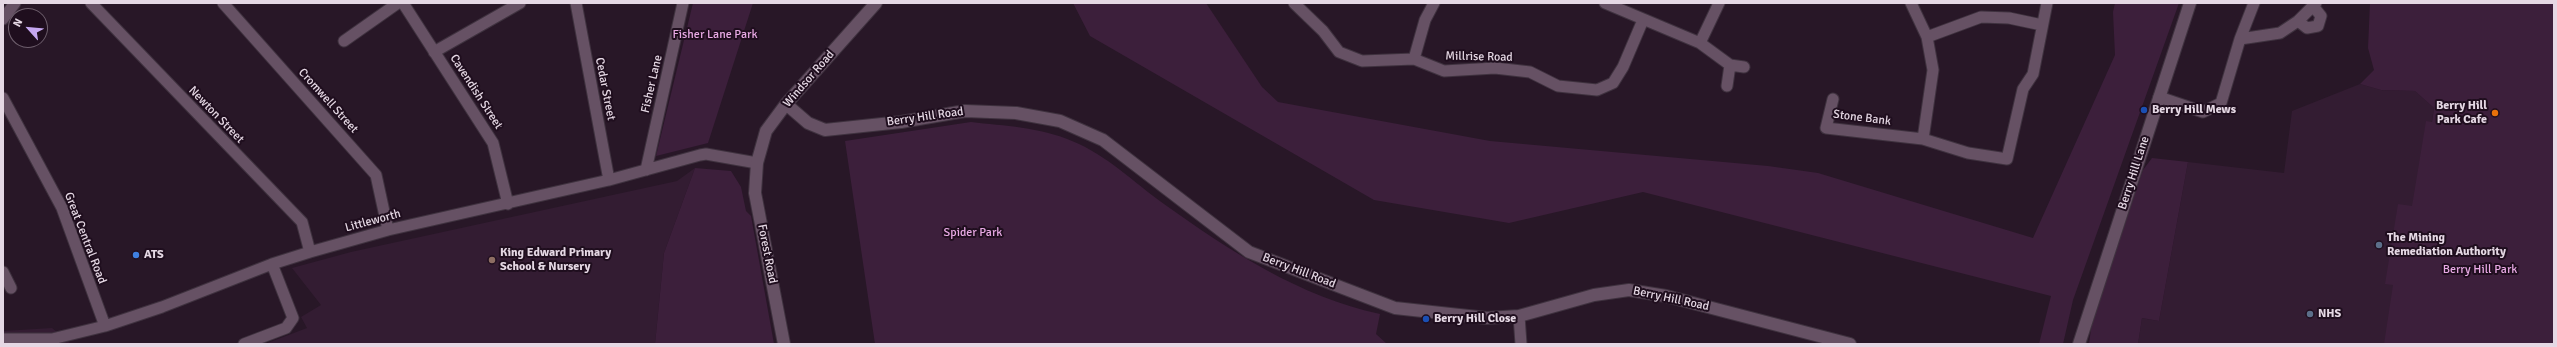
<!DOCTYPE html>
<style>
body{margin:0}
#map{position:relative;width:2557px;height:347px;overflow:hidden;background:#281727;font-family:Signika,sans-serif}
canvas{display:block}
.frame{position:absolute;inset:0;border:4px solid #e5d8e4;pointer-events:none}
.north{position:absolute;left:8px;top:8px;width:40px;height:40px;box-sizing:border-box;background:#1f0e1e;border:1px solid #6e5f6d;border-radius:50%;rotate:297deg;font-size:11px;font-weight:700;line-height:16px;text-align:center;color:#e5d8e4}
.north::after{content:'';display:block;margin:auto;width:14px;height:18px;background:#c5a7f1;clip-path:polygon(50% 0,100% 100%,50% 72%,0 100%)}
</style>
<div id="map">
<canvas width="2557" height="347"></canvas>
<div class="frame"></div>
<div class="north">N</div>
</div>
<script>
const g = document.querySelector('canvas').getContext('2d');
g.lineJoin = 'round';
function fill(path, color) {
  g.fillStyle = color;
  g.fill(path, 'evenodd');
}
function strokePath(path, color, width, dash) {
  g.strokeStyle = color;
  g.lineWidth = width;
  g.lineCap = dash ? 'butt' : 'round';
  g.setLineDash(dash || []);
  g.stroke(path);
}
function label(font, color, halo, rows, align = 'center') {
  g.font = font + ' Signika,sans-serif';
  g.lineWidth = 4;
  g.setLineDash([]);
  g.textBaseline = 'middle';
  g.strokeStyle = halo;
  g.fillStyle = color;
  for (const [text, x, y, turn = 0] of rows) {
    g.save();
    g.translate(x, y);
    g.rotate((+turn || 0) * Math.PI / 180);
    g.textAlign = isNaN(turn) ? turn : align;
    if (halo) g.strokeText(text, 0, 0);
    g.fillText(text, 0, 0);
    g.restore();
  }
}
fill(new Path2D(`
 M2360 84 2381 90 2415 91 2434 108 2417 212 2389 344H2138L2142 318 2159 321 2188 162 2284 173 2292 111Z
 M695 168 664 253 655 344H265L307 328 301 317 321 305 292 268 351 252 677 181Z
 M52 328 71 344H3V331Z`), '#331c32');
fill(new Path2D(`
 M693 3H753L708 143 656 156Z
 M1073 3H1206L1262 87 1278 102 1490 141 1768 166 1818 173 2033 238 2115 55 2113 12 2115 3H2179L2073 300 2063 344H2039L2051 296 1643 192 1509 223 1374 200 1090 36Z
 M2370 3H2554V344H2384L2393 285 2385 284 2398 204 2412 206 2426 121 2432 122 2434 108 2415 91 2381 90 2360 84 2374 70 2368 48Z
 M971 122C1004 126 1040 127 1072 141 1107 155 1133 182 1164 204 1230 251 1300 297 1380 314L1376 334 1387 344H875L845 141Z
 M2152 158 2188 162 2159 321 2142 318 2138 344H2089L2092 322 2143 170Z
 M695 168 731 171 741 187 746 211 751 216 774 344H655L664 253Z`), '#3c1f3b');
const street = new Path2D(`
 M91 3 302 222 310 252
 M223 3 376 175 388 230
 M403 3 493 143 508 204
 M576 3 609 180
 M1294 3 1323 31 1339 52 1362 61 1414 59 1444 71 1495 68 1530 72 1558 86 1597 90 1613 83 1623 67 1643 20
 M1605 3 1700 43 1730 65 1727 86
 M3 19 15 3
 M2298 21 2307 28 2318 26 2321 16 2313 6
 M1927 37 1981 17 2009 18 2042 25
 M2240 39 2280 33 2298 21 2316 3
 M344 41 398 3
 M1700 43 1719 3
 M434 52 520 3
 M1414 59 1425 20 1434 3
 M1730 65 1744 67
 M2159 97 2203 112 2221 103 2240 39 2254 3
 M3 98 62 208 105 326
 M1833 99 1826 128 1923 139 1933 70 1927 37 1911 3
 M1923 139 1968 153 2007 159 2023 89 2033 74 2047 3
 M646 170 683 3
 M3 272 11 288
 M1519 316 1521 344
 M3 339H52L105 326 162 307 272 264 310 252 388 230 609 180 700 155 706 154 757 163
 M244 344 286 328 293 318 272 264`);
const secondary = new Path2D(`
 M786 104 808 123 825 130 901 122 965 111 1016 113 1060 121 1103 140 1249 252 1395 308 1487 318 1519 316 1594 295 1629 290 1666 296 1850 344
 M784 344 755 193 757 163 766 131 786 104 876 3
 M2079 344 2190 3`);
strokePath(street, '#3f323f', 13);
strokePath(secondary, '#3f323f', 14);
strokePath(street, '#665164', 11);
strokePath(secondary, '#665164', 12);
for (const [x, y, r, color] of [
 [2144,110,4,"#1a4fb4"],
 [2495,113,4,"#e8710a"],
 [2379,245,4,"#5c6f8a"],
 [136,255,4,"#3f7fe0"],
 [492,260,4,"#8d6e63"],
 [2310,314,4,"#5c6f8a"],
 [1426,319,4,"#1a4fb4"]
]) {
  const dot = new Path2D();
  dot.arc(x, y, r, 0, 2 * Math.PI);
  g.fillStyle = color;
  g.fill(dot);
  strokePath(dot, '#1f0e1e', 1.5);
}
label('12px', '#e9aae5', '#1f0e1e', [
 ["Fisher Lane Park",715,35],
 ["Spider Park",973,233],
 ["Berry Hill Park",2480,270]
]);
label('12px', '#e5d8e4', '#1f0e1e', [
 ["Millrise Road",1479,57,1],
 ["Windsor Road",809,79,-49],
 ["Fisher Lane",652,84,-77],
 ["Cedar Street",605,89,79],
 ["Cavendish Street",476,92,57],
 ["Cromwell Street",328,101,48],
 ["Newton Street",216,115,46],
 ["Berry Hill Road",925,117,-8],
 ["Stone Bank",1862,118,7],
 ["Berry Hill Lane",2134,173,-72],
 ["Littleworth",373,221,-15],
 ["Great Central Road",85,238,69],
 ["Forest Road",767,254,79],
 ["Berry Hill Road",1299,271,21],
 ["Berry Hill Road",1671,299,12]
]);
label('bold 12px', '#e5d8e4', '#1f0e1e', [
 ["Berry Hill",2487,106,"right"],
 ["Park Cafe",2487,120,"right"],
 ["Berry Hill Mews",2152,110],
 ["The Mining",2387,238],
 ["Remediation Authority",2387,252],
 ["King Edward Primary",500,253],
 ["School & Nursery",500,267],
 ["ATS",144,255],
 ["NHS",2318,314],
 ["Berry Hill Close",1434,319]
], 'left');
</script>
